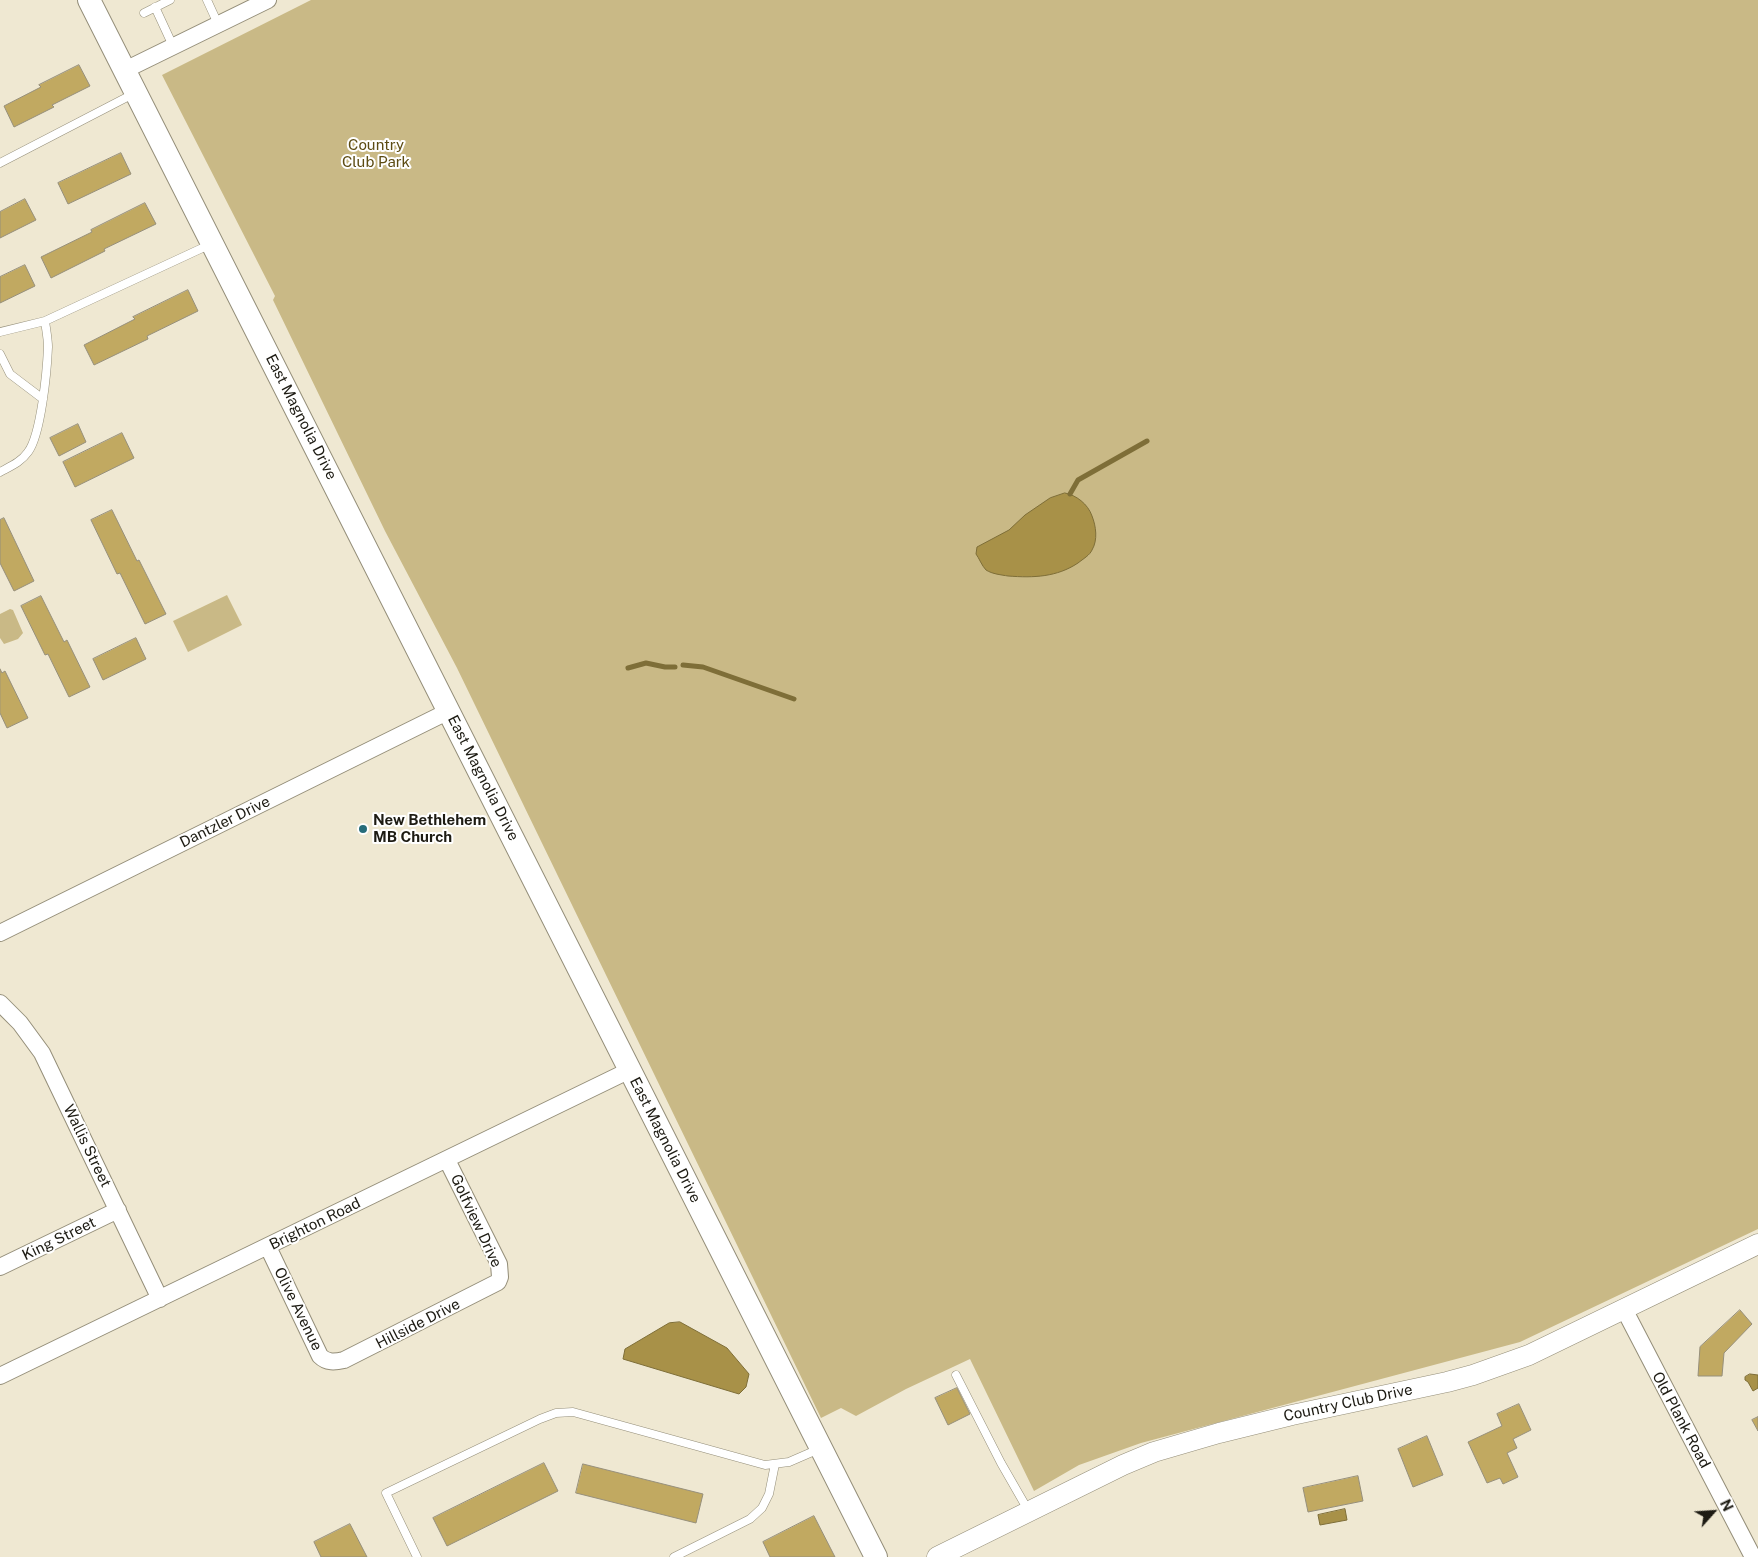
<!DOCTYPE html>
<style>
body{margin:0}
#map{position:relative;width:1758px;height:1557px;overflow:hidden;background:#efe8d2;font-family:"Public Sans",sans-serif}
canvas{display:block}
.north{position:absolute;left:1688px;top:1487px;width:50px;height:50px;-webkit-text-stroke:4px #fff;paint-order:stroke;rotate:64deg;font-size:14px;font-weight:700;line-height:20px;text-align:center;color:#1d1b13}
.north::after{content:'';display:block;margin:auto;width:18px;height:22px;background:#1d1b13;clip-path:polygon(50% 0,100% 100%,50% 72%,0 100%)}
</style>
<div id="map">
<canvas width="1758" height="1557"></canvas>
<div class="north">N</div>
</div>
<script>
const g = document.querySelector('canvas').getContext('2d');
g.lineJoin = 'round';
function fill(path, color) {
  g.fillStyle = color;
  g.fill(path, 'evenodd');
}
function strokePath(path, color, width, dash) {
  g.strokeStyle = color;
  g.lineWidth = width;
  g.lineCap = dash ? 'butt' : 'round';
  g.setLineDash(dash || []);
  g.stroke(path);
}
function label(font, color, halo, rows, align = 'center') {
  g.font = font + ' "Public Sans",sans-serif';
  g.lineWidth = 4;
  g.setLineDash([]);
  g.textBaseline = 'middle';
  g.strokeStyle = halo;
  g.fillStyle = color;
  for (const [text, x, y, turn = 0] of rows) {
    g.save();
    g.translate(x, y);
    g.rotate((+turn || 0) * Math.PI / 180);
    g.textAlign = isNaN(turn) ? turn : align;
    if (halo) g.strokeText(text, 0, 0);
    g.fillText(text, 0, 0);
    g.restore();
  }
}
fill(new Path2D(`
 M311 0H1758V1229L1520 1342 1141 1443 1079 1465 1034 1491 970 1359 906 1389 856 1416 841 1408 821 1418 457 668 385 531 273 300 275 296 162 75Z
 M227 595 242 625 188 652 173 621Z
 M10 609 13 610 23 633 18 639 4 644 0 638V614Z`), '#c9b986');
const water = new Path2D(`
 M1065 493C1076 495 1088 504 1092 516 1096 526 1098 540 1092 550 1090 555 1083 559 1078 563 1057 577 1034 578 1008 576 1002 575 992 574 986 570 982 566 979 558 976 554L977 547 1009 530 1025 515 1050 498Z
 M680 1322 727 1348 749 1374 746 1387 739 1394 623 1359 625 1349 669 1323Z
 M1750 1374 1758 1375V1388L1753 1391 1748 1382 1745 1380V1377Z
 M1345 1509 1347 1520 1320 1525 1318 1515Z`);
fill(water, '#a89148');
strokePath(water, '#7e6e38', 1);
strokePath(new Path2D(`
 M1070 494 1078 480 1147 441
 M683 665 703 667 794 699
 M628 668 646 663 665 667H675`), '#7e6e38', 5);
const building = new Path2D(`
 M79 65 90 86 52 105 54 107 14 127 4 106 41 87 39 85Z
 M121 153 131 174 68 204 58 183Z
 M25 199 36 220 0 238V212Z
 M145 203 156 224 104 249 105 251 51 278 41 257 92 232 91 230Z
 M25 265 35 286 0 303V277Z
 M188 290 198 311 147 336 148 339 94 365 84 345 135 319 133 317Z
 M78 424 86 442 59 456 50 438Z
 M122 433 134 458 75 487 63 462Z
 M112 510 137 561 139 560 166 614 145 624 120 573 117 574 91 520Z
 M4 518 34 581 14 591 0 563V520Z
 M41 596 64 642 67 640 90 687 69 697 48 654 45 655 21 606Z
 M136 638 146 659 103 680 93 659Z
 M0 669 2 673 5 671 28 718 7 728 0 713Z
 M1740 1310 1752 1324 1724 1353 1722 1376H1698L1700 1347Z
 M957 1388 970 1414 948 1425 935 1398Z
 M1519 1404 1531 1430 1513 1439 1517 1448 1507 1453 1518 1477 1503 1484 1500 1478 1487 1483 1468 1442 1502 1426 1497 1414Z
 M1758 1417V1431L1752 1420Z
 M1427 1436 1443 1475 1413 1487 1398 1449Z
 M544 1463 558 1491 447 1546 433 1518Z
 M583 1464 703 1494 696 1523 576 1493Z
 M1358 1476 1363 1501 1308 1512 1303 1488Z
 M814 1516 835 1557H770L763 1542Z
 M350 1524 367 1557H321L314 1542Z`);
fill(building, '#c1a961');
strokePath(building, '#968f7b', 1);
const service = new Path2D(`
 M207 0 218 24
 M155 7 173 46
 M144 13 170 0
 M0 163 135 93
 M0 332 45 321 211 244
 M0 354 10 374 43 399
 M0 472C11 466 21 462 28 452 41 435 47 371 48 347 48 339 46 329 45 321
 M956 1375 1001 1463 1028 1510
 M417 1557 386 1493 540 1419 556 1413 573 1412 765 1465 789 1462 819 1449
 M674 1557 750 1519 762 1508 769 1494 775 1464`);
const minor = new Path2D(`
 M125 70 268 0
 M0 933 449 711
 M0 1003 20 1023 42 1053 160 1299
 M268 1247 320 1356C327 1363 335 1362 344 1360L498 1282 500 1277 499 1264 447 1160
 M0 1267 118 1210
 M1624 1309 1753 1557
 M0 1376 630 1070`);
const tertiary = new Path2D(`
 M937 1557 1123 1465 1154 1452 1219 1433 1292 1415 1447 1382 1473 1375 1529 1355 1758 1244`);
const secondary = new Path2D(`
 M89 0 876 1557`);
strokePath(service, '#948e79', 9);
strokePath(minor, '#948e79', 18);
strokePath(tertiary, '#948e79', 21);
strokePath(secondary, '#948e79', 24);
strokePath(service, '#fff', 8);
strokePath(minor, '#fff', 16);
strokePath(tertiary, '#fff', 20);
strokePath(secondary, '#fff', 22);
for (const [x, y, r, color] of [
 [363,829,5,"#266c7a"]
]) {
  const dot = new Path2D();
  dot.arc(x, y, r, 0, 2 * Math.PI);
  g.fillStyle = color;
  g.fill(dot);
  strokePath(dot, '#fff', 2);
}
label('15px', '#5c4b12', '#fff', [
 ["Country",376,145],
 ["Club Park",376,162]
]);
label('15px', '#1d1b13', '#fff', [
 ["East Magnolia Drive",301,417,63],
 ["East Magnolia Drive",483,778,63],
 ["Dantzler Drive",225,822,-26],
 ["East Magnolia Drive",665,1140,63],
 ["Wallis Street",87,1146,64],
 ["Golfview Drive",476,1221,65],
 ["Brighton Road",315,1224,-26],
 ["King Street",59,1239,-26],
 ["Olive Avenue",298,1309,64],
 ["Hillside Drive",418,1324,-27],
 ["Country Club Drive",1348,1403,-12],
 ["Old Plank Road",1681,1420,62]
]);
label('bold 15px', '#1d1b13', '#fff', [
 ["New Bethlehem",373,820],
 ["MB Church",373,837]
], 'left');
</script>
